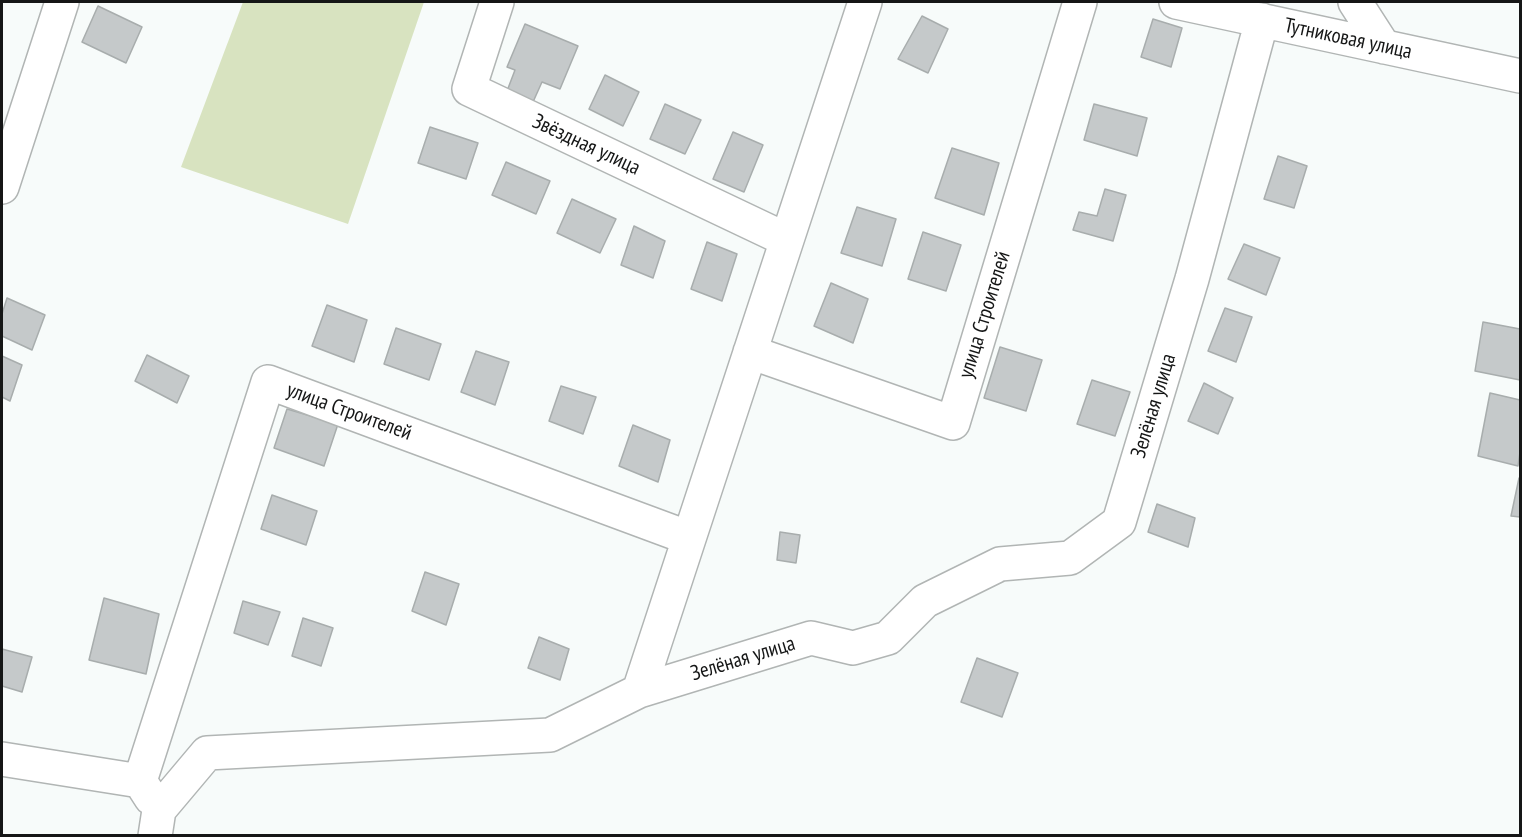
<!DOCTYPE html>
<meta charset="utf-8">
<style>
body{margin:0}
#map{position:relative;width:1522px;height:837px;overflow:hidden;background:#f7fbfa;font-family:"PT Sans Narrow",sans-serif}
canvas{display:block}
.frame{position:absolute;inset:0;border:3px solid #151616;pointer-events:none}
</style>
<div id="map">
<canvas width="1522" height="837"></canvas>
<div class="frame"></div>
</div>
<script>
const g = document.querySelector('canvas').getContext('2d');
g.lineJoin = 'round';
function fill(path, color) {
  g.fillStyle = color;
  g.fill(path, 'evenodd');
}
function strokePath(path, color, width, dash) {
  g.strokeStyle = color;
  g.lineWidth = width;
  g.lineCap = dash ? 'butt' : 'round';
  g.setLineDash(dash || []);
  g.stroke(path);
}
function label(font, color, halo, rows, align = 'center') {
  g.font = font + ' "PT Sans Narrow",sans-serif';
  g.lineWidth = 6;
  g.setLineDash([]);
  g.textBaseline = 'middle';
  g.strokeStyle = halo;
  g.fillStyle = color;
  for (const [text, x, y, turn = 0] of rows) {
    g.save();
    g.translate(x, y);
    g.rotate((+turn || 0) * Math.PI / 180);
    g.textAlign = isNaN(turn) ? turn : align;
    if (halo) g.strokeText(text, 0, 0);
    g.fillText(text, 0, 0);
    g.restore();
  }
}
fill(new Path2D(`
 M243 2H424L348 224 181 167Z`), '#d8e3c0');
const building = new Path2D(`
 M98 6 142 27 126 63 82 42Z
 M922 16 948 29 928 73 898 59Z
 M1153 19 1182 28 1171 67 1141 57Z
 M525 24 578 46 560 89 542 82 533 102 507 91 515 70 507 67Z
 M605 75 639 92 623 126 589 109Z
 M665 104 701 120 685 154 650 139Z
 M1094 104 1147 118 1137 156 1084 140Z
 M430 127 478 143 466 179 418 163Z
 M733 132 763 145 744 192 713 179Z
 M952 148 999 163 984 215 935 198Z
 M1278 156 1307 166 1294 208 1264 199Z
 M506 162 550 181 536 214 492 195Z
 M1105 189 1126 195 1113 241 1073 230 1079 212 1097 216Z
 M572 199 616 219 600 253 557 233Z
 M857 207 896 219 882 266 841 253Z
 M634 226 665 241 653 278 621 265Z
 M923 232 961 245 946 291 908 279Z
 M707 242 737 254 722 301 691 289Z
 M1244 244 1280 258 1266 295 1228 279Z
 M831 283 868 299 853 343 814 326Z
 M7 298 45 315 32 350 2 336V314Z
 M327 305 367 320 354 362 312 346Z
 M1225 308 1252 317 1236 362 1208 351Z
 M1483 322 1520 329V380L1475 371Z
 M396 328 441 344 429 380 384 364Z
 M1000 347 1042 360 1026 411 984 398Z
 M476 351 509 362 495 405 461 392Z
 M147 355 189 376 177 403 135 381Z
 M2 356 22 365 10 401 2 397Z
 M1092 380 1130 392 1115 436 1077 424Z
 M1204 383 1233 398 1218 434 1188 421Z
 M561 386 596 397 583 434 549 421Z
 M1490 393 1520 400V452L1518 466 1478 456Z
 M287 409 338 424 324 466 274 448Z
 M633 425 670 440 658 482 619 466Z
 M1519 478H1520V517L1511 516Z
 M272 495 317 511 306 545 261 529Z
 M1157 504 1195 518 1188 547 1148 532Z
 M780 532 800 535 796 563 777 560Z
 M425 572 459 584 446 625 412 611Z
 M104 598 159 614 146 674 89 660Z
 M243 601 280 612 268 645 234 633Z
 M303 618 333 628 321 666 292 656Z
 M539 637 569 649 560 680 528 668Z
 M2 649 32 657 22 692 2 686Z
 M977 658 1018 673 1002 717 961 702Z`);
fill(building, '#c5c9ca');
strokePath(building, '#a8adad', 1.5);
const minor = new Path2D(`
 M497 2 469 89 787 240
 M1176 2 1520 76
 M1355 2 1384 47
 M2 187 62 2
 M750 352 953 423 1080 2
 M639 691 865 2
 M2 759 140 781 151 798
 M140 781 268 382 689 538
 M155 836 159 810 207 753 550 735 639 691 811 638 853 648 888 638 925 601 1000 564 1070 558 1119 522 1192 279 1262 20`);
strokePath(minor, '#b1b5b4', 36);
strokePath(minor, '#fff', 33);
label('21px', '#151616', '#fff', [
 ["Тутниковая улица",1348,39,12],
 ["Звёздная улица",586,145,25],
 ["улица Строителей",985,315,-73],
 ["Зелёная улица",1154,406,-73],
 ["улица Строителей",349,412,20],
 ["Зелёная улица",743,659,-17]
]);
</script>
